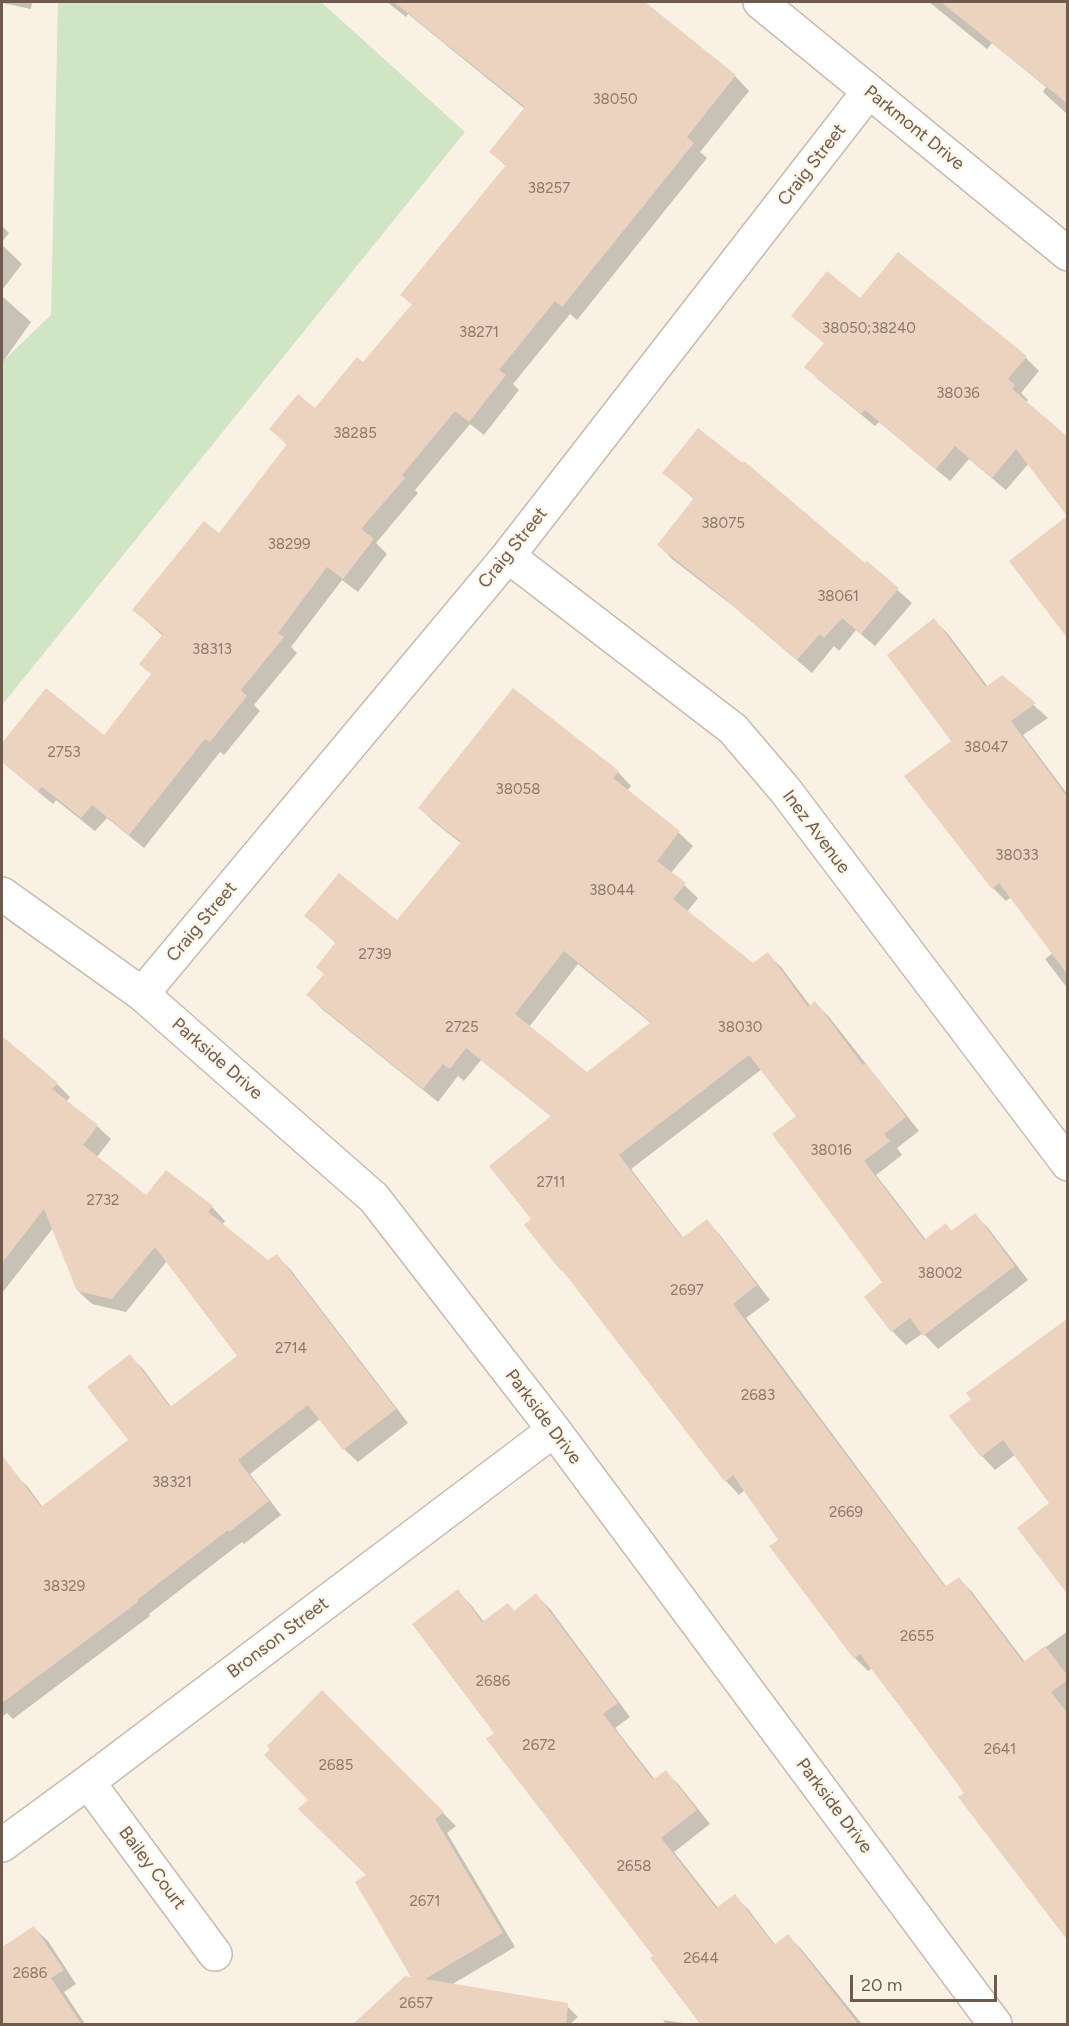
<!DOCTYPE html>
<style>
body{margin:0}
#map{position:relative;width:1069px;height:2026px;overflow:hidden;background:#f9f2e4;font-family:Figtree,sans-serif}
canvas{display:block}
.frame{position:absolute;inset:0;border:3px solid #6e5b4d;pointer-events:none}
.scale{position:absolute;left:850px;top:1975px;width:147px;height:27px;box-sizing:border-box;border:3px solid #6e5b4d;border-top:0;padding-left:8px;font-size:18px;line-height:21px;white-space:nowrap;color:#6e5b4d;-webkit-text-stroke:4px #fcf6e9;paint-order:stroke}
</style>
<div id="map">
<canvas width="1069" height="2026"></canvas>
<div class="frame"></div>
<div class="scale">20 m</div>
</div>
<script>
const g = document.querySelector('canvas').getContext('2d');
g.lineJoin = 'round';
function fill(path, color) {
  g.fillStyle = color;
  g.fill(path, 'evenodd');
}
function strokePath(path, color, width, dash) {
  g.strokeStyle = color;
  g.lineWidth = width;
  g.lineCap = dash ? 'butt' : 'round';
  g.setLineDash(dash || []);
  g.stroke(path);
}
function label(font, color, halo, rows, align = 'center') {
  g.font = font + ' Figtree,sans-serif';
  g.lineWidth = 4.5;
  g.setLineDash([]);
  g.textBaseline = 'middle';
  g.strokeStyle = halo;
  g.fillStyle = color;
  for (const [text, x, y, turn = 0] of rows) {
    g.save();
    g.translate(x, y);
    g.rotate((+turn || 0) * Math.PI / 180);
    g.textAlign = isNaN(turn) ? turn : align;
    if (halo) g.strokeText(text, 0, 0);
    g.fillText(text, 0, 0);
    g.restore();
  }
}
fill(new Path2D(`
 M58 2H321L465 132 2 705V362L51 315Z`), '#cfe5c4');
fill(new Path2D(`
 M2 2H32L31 9 2 3Z
 M387 2H624L645 18 652 9 735 76 749 91 700 152 707 158 577 320 570 314 513 384 519 390 484 435 470 424 415 490 418 493 376 543 387 554 358 592 342 580 291 647 297 653 254 705 260 711 224 755 220 752 144 848 107 818 95 831 56 800 53 804 2 762V746L46 690 104 737 152 675 163 636 134 610 219 535 288 446 271 429 316 410 363 364 413 305 402 295 507 167 491 152 525 109 408 14 406 17Z
 M929 2H1068V115L1043 92 1046 87 992 43 987 49Z
 M2 226 9 233 2 242Z
 M2 245 22 264 2 290Z
 M899 254 1026 358 1039 371 1021 393 1028 400 1026 402 1029 463 1006 490 969 459 950 481 879 422 875 426 819 380 806 367 825 344 793 316 860 301Z
 M2 296 31 322 2 363Z
 M664 473 865 565 867 563 912 603 875 646 856 630 839 651 834 646 812 673 733 606 672 559 659 545 695 500Z
 M934 620 948 634 988 687 1002 677 1048 718 1023 735 1068 795V989L1045 959 1053 953 1011 897 1006 901 993 888 953 742Z
 M618 772 631 786 627 791 679 833 693 846 671 873 698 898 687 912 753 965 768 954 781 967 811 1007 815 1003 829 1017 919 1131 897 1148 902 1155 876 1175 926 1240 946 1225 952 1232 975 1215 988 1228 1028 1280 938 1349 923 1333 906 1345 892 1331 866 1297 885 1283 798 1116 762 1069 631 1169 684 1239 707 1221 720 1235 770 1300 746 1318 947 1588 959 1579 972 1592 1025 1662 1068 1631V1935L966 1793 872 1668 868 1671 855 1658 780 1540 745 1490 739 1495 726 1481 571 1280 526 1225 533 1220 552 1117 481 1060 464 1081 458 1076 438 1102 322 1009 308 995 325 974 337 944 306 916 397 922 462 844 434 822 420 808ZM578 964 652 1024 587 1074 529 1027Z
 M2 1038 57 1084 70 1097 66 1102 97 1126 111 1139 96 1158 146 1197 212 1207 225 1221 222 1225 268 1262 277 1256 290 1269 408 1423 358 1462 344 1449 321 1418 250 1474 281 1515 244 1544 242 1542 149 1614 150 1616 13 1719 7 1713 2 1717V1484L14 1474 28 1487 43 1508 130 1440V1356L143 1369 172 1408 239 1356 167 1261 126 1312 92 1304 78 1291 53 1228 2 1293Z
 M1068 1334 1052 1503 1016 1454 995 1470 982 1456Z
 M457 1591 471 1605 484 1622 515 1612 536 1595 550 1609 630 1717 615 1728 655 1780 666 1772 679 1785 710 1824 674 1852 718 1908 734 1896 748 1909 776 1946 788 1936 802 1950 862 2024H702L496 1733Z
 M322 1692 456 1826 447 1833 515 1947 451 1985 565 2004 578 2017 570 2024H354L414 1979 368 1876 310 1800Z
 M34 1928 48 1941 76 1984 64 1992 85 2024H2V1949Z
 M663 2020 690 2024H666Z`), '#0003');
fill(new Path2D(`
 M394 2H645L736 75 687 137 694 143 562 307 555 301 499 370 506 375 469 422 455 411 402 475 405 478 361 529 374 539 343 579 327 567 278 633 284 637 241 690 247 696 210 742 205 739 129 835 92 805 81 818 42 787 38 791 2 762V743L46 688 104 735 151 674 139 664 163 634 132 610 204 521 219 533 287 444 269 429 298 394 315 408 357 357 363 362 412 304 400 295 506 165 489 152 525 107Z
 M941 2H1068V104Z
 M898 252 1027 356 1008 379 1015 385 1012 389 1068 437V639L1009 561 1067 516 1016 449 992 478 955 446 936 469 865 410 861 414 804 367 824 343 791 316 827 271 860 298Z
 M698 428 743 463 744 461 865 563 867 561 899 588 861 634 842 618 824 638 820 634 797 660 718 593 657 545 694 498 662 473Z
 M934 618 986 687 1002 675 1036 703 1011 721 1068 798V975L999 883 992 889 904 776 951 741 887 655Z
 M513 688 619 771 613 778 680 831 657 861 686 883 673 899 753 963 768 952 808 1007 815 1001 863 1065 866 1063 906 1117 884 1134 890 1141 864 1161 924 1240 946 1223 951 1231 975 1213 1015 1266 923 1336 910 1318 891 1332 864 1297 882 1282 772 1134 796 1116 749 1055 619 1155 682 1238 707 1219 757 1285 733 1304 945 1587 959 1577 1023 1662 1045 1646 1068 1676V1680L1051 1692 1068 1714V1941L958 1797 964 1793 910 1720 860 1654 854 1659 769 1546 778 1540 733 1475 725 1482 562 1270 561 1271 524 1225 531 1219 489 1166 551 1116 466 1048 450 1069 443 1064 423 1089 306 995 324 974 316 967 336 942 304 916 339 873 397 920 461 842 418 808ZM564 951 651 1022 587 1072 515 1014Z
 M2 1036 58 1083 52 1089 98 1125 83 1145 146 1195 166 1170 213 1206 208 1212 268 1260 277 1254 396 1409 343 1450 308 1405 238 1460 269 1501 229 1532 228 1530 137 1600 138 1602 2 1703V1455L41 1507 128 1440 87 1387 130 1354 170 1407 237 1356 155 1247 112 1299 77 1291 44 1209 2 1263Z
 M1068 1318V1595L1017 1528 1049 1503 1003 1440 981 1457 949 1416 971 1399 966 1393Z
 M458 1589 482 1622 508 1603 514 1611 536 1593 618 1703 603 1714 653 1780 666 1770 697 1810 661 1838 716 1908 735 1894 774 1945 788 1934 859 2025H701L650 1958 653 1956 490 1744 486 1739 494 1733 412 1624Z
 M322 1690 444 1812 435 1819 503 1933 425 1979 568 2003 566 2025H352L405 1976 411 1977 355 1882 366 1875 298 1809 308 1800 264 1755 270 1749 267 1746Z
 M34 1926 64 1970 51 1978 82 2025H2V1947Z`), '#ebd3bf');
const minor = new Path2D(`
 M760 2 1068 254
 M508 556 733 729 785 790 1068 1164
 M2 894 142 994 374 1198 554 1430 995 2024
 M142 994 508 556 869 91
 M88 1782 215 1954
 M2 1845 88 1782 554 1430`);
strokePath(minor, '#c8baac', 36);
strokePath(minor, '#fff', 33);
label('15px', '#8d796a', null, [
 ["38050",615,100],
 ["38257",549,189],
 ["38050;38240",869,329],
 ["38271",479,333],
 ["38036",958,394],
 ["38285",355,434],
 ["38075",723,524],
 ["38299",289,545],
 ["38061",838,597],
 ["38313",212,650],
 ["38047",986,748],
 ["2753",64,753],
 ["38058",518,790],
 ["38033",1017,856],
 ["38044",612,891],
 ["2739",375,955],
 ["2725",462,1028],
 ["38030",740,1028],
 ["38016",831,1151],
 ["2711",551,1183],
 ["2732",103,1201],
 ["38002",940,1274],
 ["2697",687,1291],
 ["2714",291,1349],
 ["2683",758,1396],
 ["38321",172,1483],
 ["2669",846,1513],
 ["38329",64,1587],
 ["2655",917,1637],
 ["2686",493,1682],
 ["2672",539,1746],
 ["2641",1000,1750],
 ["2685",336,1766],
 ["2658",634,1867],
 ["2671",425,1902],
 ["2644",701,1959],
 ["2686",30,1974],
 ["2657",416,2004]
]);
label('18px', '#6e5b4d', '#fcf6e9', [
 ["Parkmont Drive",914,128,39],
 ["Craig Street",812,165,-52],
 ["Craig Street",513,548,-51],
 ["Inez Avenue",816,832,53],
 ["Craig Street",202,922,-50],
 ["Parkside Drive",217,1059,41],
 ["Parkside Drive",543,1417,53],
 ["Bronson Street",278,1638,-37],
 ["Parkside Drive",834,1806,53],
 ["Bailey Court",152,1868,53]
]);
</script>
